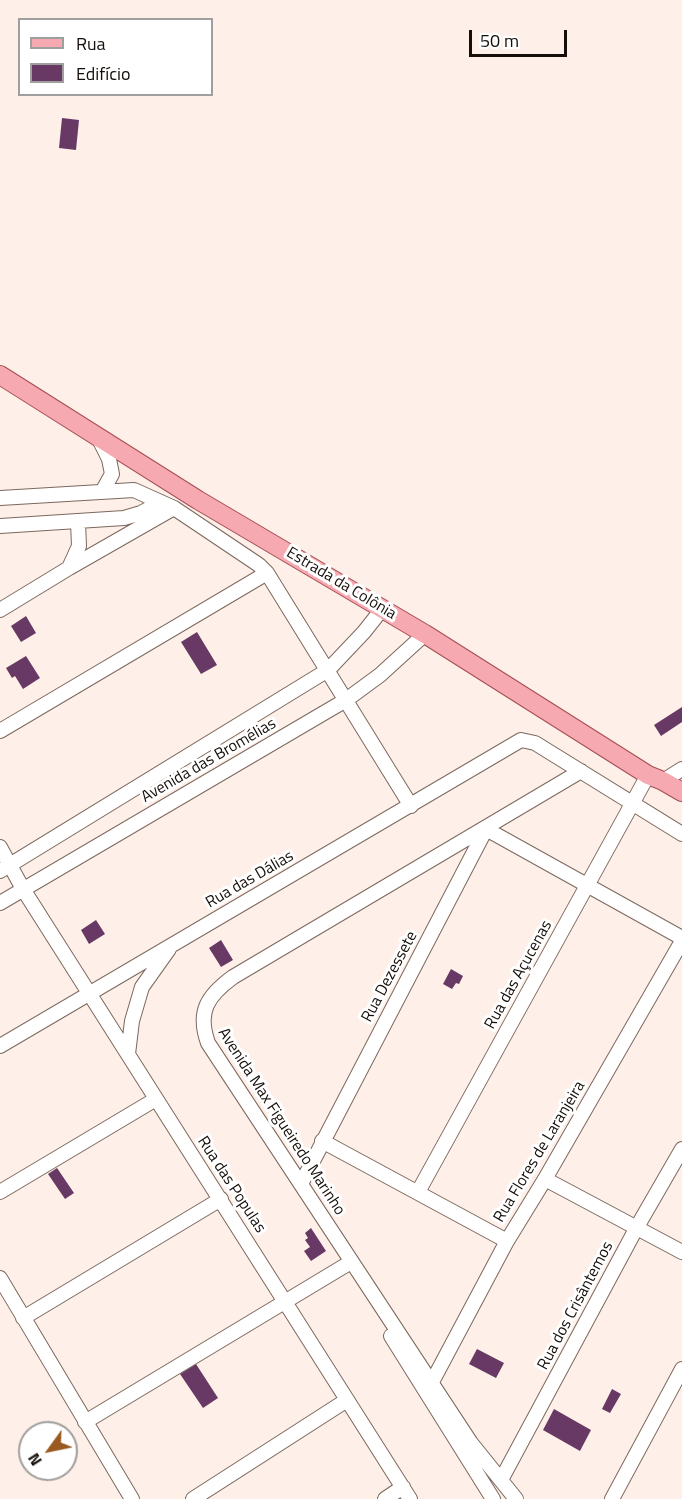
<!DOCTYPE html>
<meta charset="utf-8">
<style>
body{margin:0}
#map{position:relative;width:682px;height:1499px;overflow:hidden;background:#fef0e8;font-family:"Titillium Web",sans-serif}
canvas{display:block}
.legend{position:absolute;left:18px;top:18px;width:195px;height:78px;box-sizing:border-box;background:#fff;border:2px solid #a19f9d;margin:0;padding:8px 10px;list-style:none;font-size:18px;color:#150e09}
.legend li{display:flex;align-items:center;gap:12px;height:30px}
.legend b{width:30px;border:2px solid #a19f9d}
.north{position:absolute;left:18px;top:1421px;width:60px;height:60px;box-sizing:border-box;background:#fff;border:2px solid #a19f9d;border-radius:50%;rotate:237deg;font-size:16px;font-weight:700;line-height:24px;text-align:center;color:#150e09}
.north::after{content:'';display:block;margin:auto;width:21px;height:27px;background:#995a21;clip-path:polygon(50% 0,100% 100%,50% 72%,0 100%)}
.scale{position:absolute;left:469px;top:30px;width:98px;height:27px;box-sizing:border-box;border:3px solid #150e09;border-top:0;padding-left:8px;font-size:18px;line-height:21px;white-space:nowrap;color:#150e09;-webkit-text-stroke:4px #fff;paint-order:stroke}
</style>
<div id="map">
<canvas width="682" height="1499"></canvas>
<ul class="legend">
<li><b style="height:8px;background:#f7a9b1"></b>Rua</li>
<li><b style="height:16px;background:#683965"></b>Edifício</li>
</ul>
<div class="north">N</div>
<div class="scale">50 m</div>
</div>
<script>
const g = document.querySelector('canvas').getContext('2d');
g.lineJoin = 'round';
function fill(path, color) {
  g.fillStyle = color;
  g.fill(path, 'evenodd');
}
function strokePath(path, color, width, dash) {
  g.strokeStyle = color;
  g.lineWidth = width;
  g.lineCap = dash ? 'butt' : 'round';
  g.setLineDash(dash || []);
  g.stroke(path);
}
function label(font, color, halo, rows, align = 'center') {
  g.font = font + ' "Titillium Web",sans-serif';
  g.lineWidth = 6;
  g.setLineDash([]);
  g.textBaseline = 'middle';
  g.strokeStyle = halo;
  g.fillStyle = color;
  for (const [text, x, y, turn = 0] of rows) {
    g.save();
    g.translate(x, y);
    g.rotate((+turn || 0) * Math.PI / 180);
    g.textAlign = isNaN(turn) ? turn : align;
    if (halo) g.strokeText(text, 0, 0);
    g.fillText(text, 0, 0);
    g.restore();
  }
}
fill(new Path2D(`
 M62 118 79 120 76 150 59 148Z
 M26 616 36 633 21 642 11 626Z
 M197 632 217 665 201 674 181 642Z
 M26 656 40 678 23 689 15 676 12 678 6 668Z
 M682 707V722L661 736 654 725Z
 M96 920 105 934 89 944 81 930Z
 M221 940 233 960 221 967 209 948Z
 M451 969 463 976 459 984 456 983 452 989 443 984Z
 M57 1168 74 1193 65 1199 48 1174Z
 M311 1228 326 1251 311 1261 304 1251 310 1247 305 1240 308 1238 305 1233Z
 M477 1349 504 1363 496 1378 469 1364Z
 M196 1364 218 1398 203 1408 180 1374Z
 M612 1389 621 1394 610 1413 602 1409Z
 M554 1409 591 1430 580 1451 543 1430Z`), '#683965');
const minor = new Path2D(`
 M98 437 109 459 112 474 102 492
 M0 498 134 490 174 508 259 565 267 573 411 806
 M0 526 124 518 141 513 161 502
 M69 568 79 546 78 522
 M0 610 69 568 174 508
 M0 731 267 573
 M663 781 682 769
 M0 847 23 889 410 1499
 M0 871 328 670 364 632 383 608
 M0 903 346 700 380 675 425 634
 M0 1046 521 740 535 743 682 834
 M128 1054 132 1021 142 987 169 949
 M322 1141 507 1241
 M545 1179 682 1252
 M301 1184 486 829 682 938
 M0 1192 156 1099
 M418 1192 648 775
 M0 1278 132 1499
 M23 1318 221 1199
 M391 1336 493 1499
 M432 1382 507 1241 545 1179 682 941
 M85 1422 351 1262
 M501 1480 637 1227 682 1149
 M193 1499 347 1400
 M385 1499 403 1487
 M516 1499 471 1443 208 1043C197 1012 207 996 233 977L581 771
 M612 1499 682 1369`);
const major = new Path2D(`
 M0 375 198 500 425 634 648 775 663 781 682 792`);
strokePath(minor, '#7c685d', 16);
strokePath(major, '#a54d54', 20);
strokePath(minor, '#fff', 14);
strokePath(major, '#f7a9b1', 18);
label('16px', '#150e09', '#fff', [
 ["Estrada da Colônia",341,584,31],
 ["Avenida das Bromélias",209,761,-30],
 ["Rua das Dálias",250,880,-30],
 ["Rua das Açucenas",519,975,-61],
 ["Rua Dezessete",390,977,-62],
 ["Avenida Max Figueiredo Marinho",281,1122,57],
 ["Rua Flores de Laranjeira",540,1152,-59],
 ["Rua das Populas",231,1185,57],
 ["Rua dos Crisântemos",576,1306,-62]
]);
</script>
